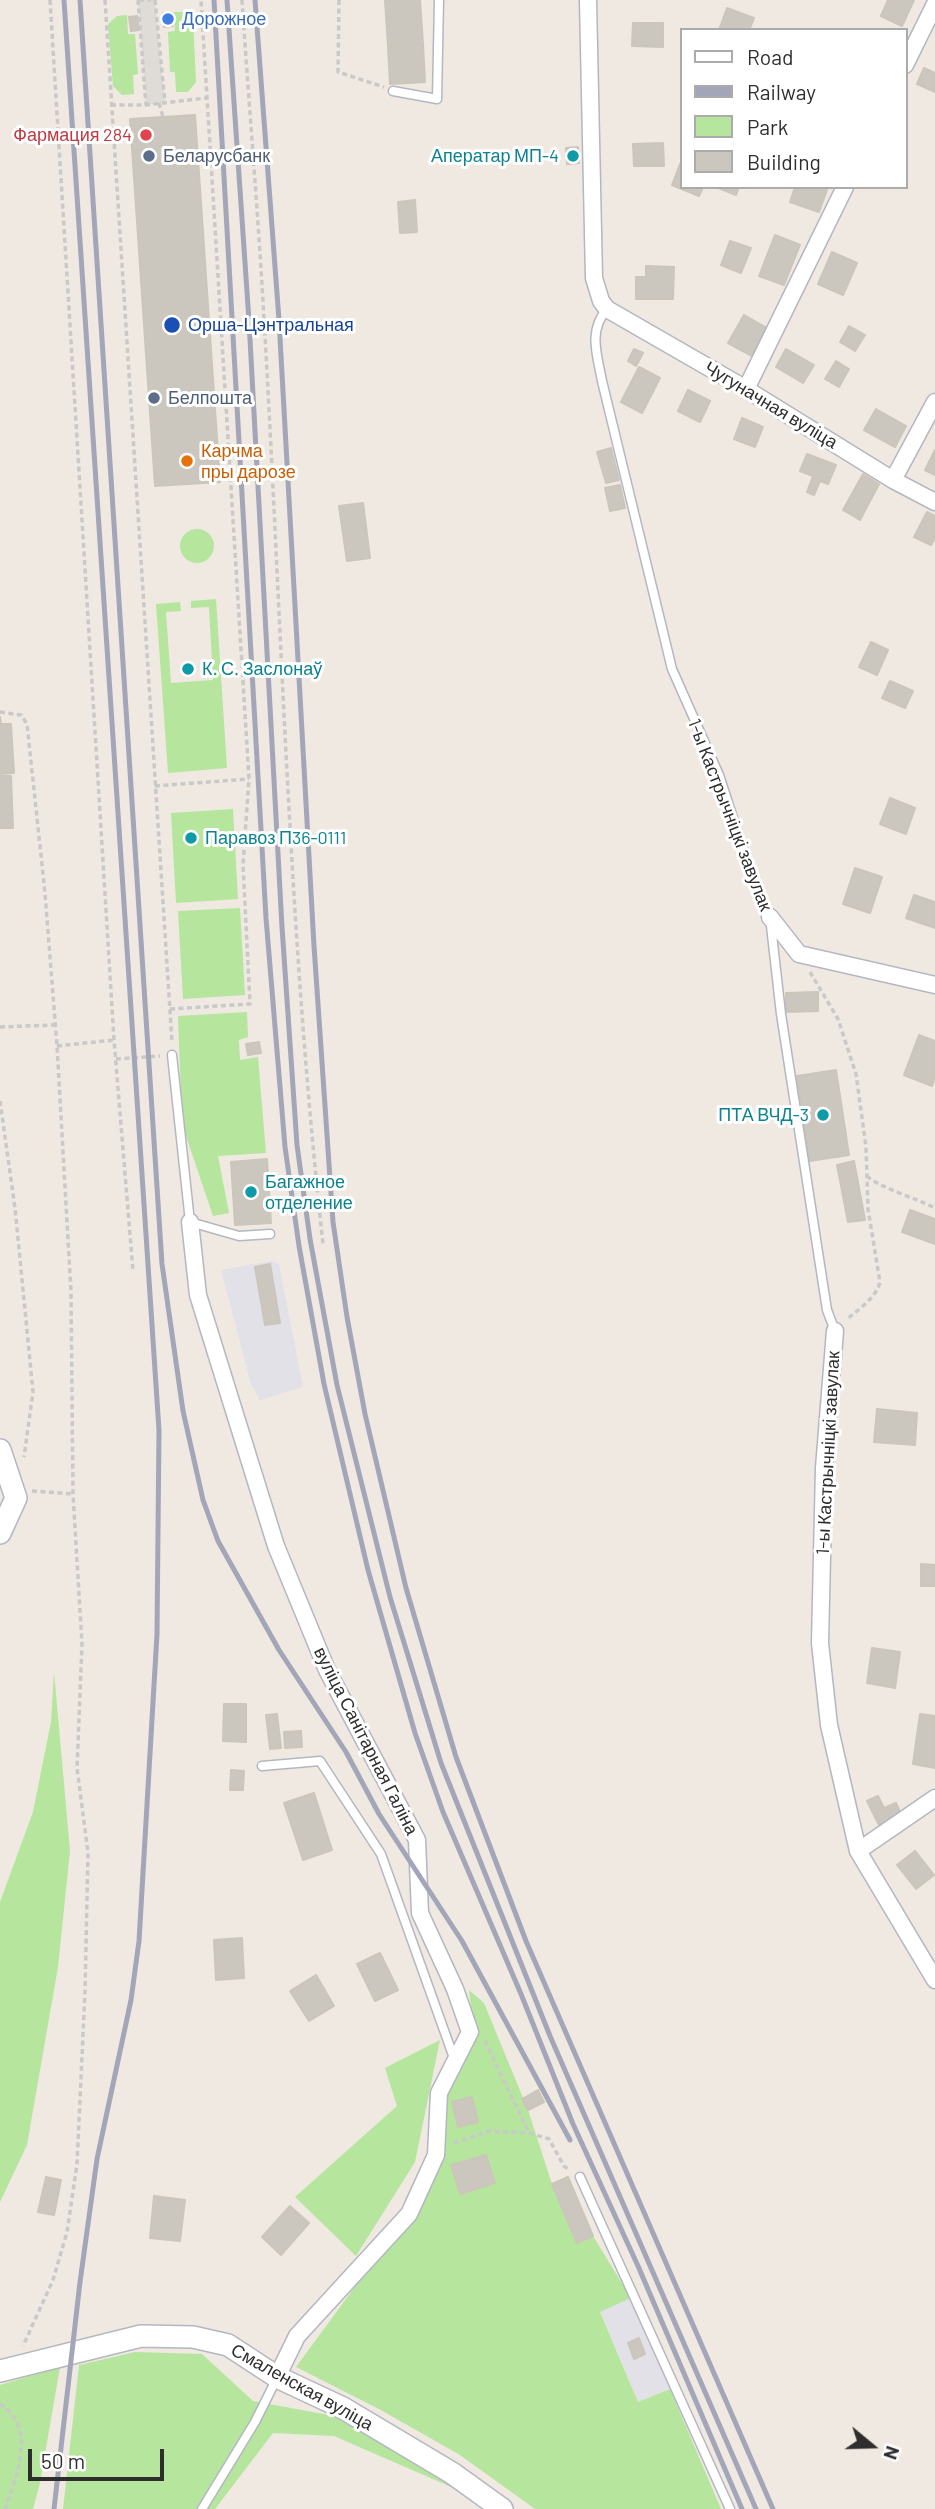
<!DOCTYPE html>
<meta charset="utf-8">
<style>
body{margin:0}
#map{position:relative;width:935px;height:2509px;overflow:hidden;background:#efe9e1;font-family:Barlow,sans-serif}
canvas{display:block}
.legend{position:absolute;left:680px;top:28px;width:228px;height:161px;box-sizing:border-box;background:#fff;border:2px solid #ababab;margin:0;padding:9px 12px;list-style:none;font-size:21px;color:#2e2e2e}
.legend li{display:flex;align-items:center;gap:14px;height:35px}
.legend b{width:35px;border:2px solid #ababab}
.north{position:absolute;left:837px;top:2411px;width:70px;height:70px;-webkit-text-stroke:5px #fff;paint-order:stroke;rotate:109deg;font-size:19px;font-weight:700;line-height:28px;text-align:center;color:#2e2e2e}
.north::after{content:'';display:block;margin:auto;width:24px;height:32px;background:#2e2e2e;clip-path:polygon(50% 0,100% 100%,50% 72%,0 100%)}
.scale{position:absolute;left:28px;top:2449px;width:136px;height:32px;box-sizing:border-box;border:4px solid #2e2e2e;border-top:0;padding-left:9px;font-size:21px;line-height:24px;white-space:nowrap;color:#2e2e2e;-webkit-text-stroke:5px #fff;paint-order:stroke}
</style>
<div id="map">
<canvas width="935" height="2509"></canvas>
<ul class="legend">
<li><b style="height:9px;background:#fff"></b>Road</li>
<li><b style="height:9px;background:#a3a6b8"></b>Railway</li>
<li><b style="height:19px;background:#b6e59e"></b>Park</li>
<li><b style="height:19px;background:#cbc7bf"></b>Building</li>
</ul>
<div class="north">N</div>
<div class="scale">50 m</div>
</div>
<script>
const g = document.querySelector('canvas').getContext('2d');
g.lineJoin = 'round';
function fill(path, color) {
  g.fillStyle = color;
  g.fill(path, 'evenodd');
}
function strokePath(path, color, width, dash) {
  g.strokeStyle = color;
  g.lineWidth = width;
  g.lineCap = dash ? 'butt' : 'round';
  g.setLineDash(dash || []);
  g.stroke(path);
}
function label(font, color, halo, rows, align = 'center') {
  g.font = font + ' Barlow,sans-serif';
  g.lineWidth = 6;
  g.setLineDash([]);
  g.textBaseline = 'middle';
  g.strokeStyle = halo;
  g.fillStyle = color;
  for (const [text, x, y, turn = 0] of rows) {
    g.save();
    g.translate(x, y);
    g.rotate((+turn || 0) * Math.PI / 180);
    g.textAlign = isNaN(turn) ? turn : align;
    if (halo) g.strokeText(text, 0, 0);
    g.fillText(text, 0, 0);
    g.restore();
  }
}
fill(new Path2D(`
 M272 1261 279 1264 303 1387 260 1400 251 1384 221 1270Z
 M631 2298 670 2389 638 2402 600 2311Z`), '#e3e1e8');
fill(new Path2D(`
 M174 12H184L193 19 196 82 188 92H176L175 72H170L168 32 175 31Z
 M127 15 128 34H135L138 74 133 75 134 94 122 95 113 86 108 24 117 16Z
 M180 546a17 17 0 1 1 34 0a17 17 0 1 1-34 0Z
 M216 599 227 768 168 773 156 604 180 602 181 611 166 612 171 683 213 680 209 607 191 608V601Z
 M233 809 238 899 176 903 171 813Z
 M240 908 245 995 183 999 178 911Z
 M247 1012 248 1037 239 1040 240 1060 258 1057 266 1153 218 1156 229 1213 213 1216 182 1124 178 1016Z
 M54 1672 70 1851 58 1967 27 2145 0 2202V1902L33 1812 51 1722Z
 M469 1990 484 2003 528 2110 552 2184 577 2242 593 2236 631 2298 600 2312 638 2402 670 2389 721 2509H535L460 2455 379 2409 296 2367 365 2273 417 2218 441 2162 445 2093 475 2040Z
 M440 2040 415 2162 356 2256 295 2197 397 2106 385 2068Z
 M135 2352 202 2354 253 2401 334 2416 474 2497 334 2436 273 2433 215 2509H63L79 2365Z
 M60 2367 40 2483 33 2509H0V2385Z`), '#b6e59e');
fill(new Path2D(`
 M138 0H155L165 103 146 105Z`), '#dfdcd8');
const building = new Path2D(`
 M385 0H420L423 44 388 46Z
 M888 0H914L902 26 881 16Z
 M727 8 754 18 749 30H719Z
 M171 12 173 26 164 27 163 13Z
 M137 16 139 30 131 31 129 17Z
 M633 23H663V47L632 46Z
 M423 44 425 82 390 84 388 46Z
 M924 68 935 73V92L917 84Z
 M195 115 220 482 155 486 130 119Z
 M663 143 664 166H634L633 144Z
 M578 147 579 163 567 164 566 148Z
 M680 164 681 187H703L699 196 672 185Z
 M716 187H739L736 195Z
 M795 187H828L819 212 790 202Z
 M415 200 417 232 400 233 398 202Z
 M775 235 800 245 784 285 759 276Z
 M730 241 751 248 741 273 721 265Z
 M832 252 857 263 843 295 818 284Z
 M646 266 674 267 673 299H636V277H646Z
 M744 315 767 328 752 356 728 343Z
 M849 326 865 335 855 351 840 342Z
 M634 349 643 353 636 366 628 361Z
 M786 349 814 365 803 383 776 367Z
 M836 361 849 369 839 387 825 379Z
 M639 367 660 378 642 413 621 402Z
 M688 390 710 401 700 422 678 411Z
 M876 409 906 426 895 447 864 430Z
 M742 418 763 427 755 447 734 439Z
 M611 448 619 480 606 483 597 452Z
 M935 450V475L925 470Z
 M807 454 836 465 828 484 820 481 814 495 807 492 813 476 800 471Z
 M863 474 879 484 860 520 843 510Z
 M620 485 625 508 610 511 605 488Z
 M363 503 370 558 347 561 339 506Z
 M927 512 935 516V538L931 545 914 537Z
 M871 642 888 650 877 675 859 667Z
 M890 681 913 691 905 708 882 698Z
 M0 717 1 724H11L14 773 0 774Z
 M0 776H11L13 828H0Z
 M890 798 915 808 906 834 880 824Z
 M855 868 882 877 870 913 843 904Z
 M914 895 935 902V928L906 918Z
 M818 992V1011L786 1012V993Z
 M919 1035 935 1041V1077L932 1086 904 1075Z
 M259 1042 261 1053 248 1055 246 1044Z
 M836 1070 849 1155 810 1161 797 1076Z
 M267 1159 271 1223 235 1225 231 1162Z
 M854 1161 865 1220 848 1222 837 1165Z
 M910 1210 935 1219V1244L902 1232Z
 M270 1264 280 1323 265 1325 255 1267Z
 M877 1409 917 1413 915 1445 874 1442Z
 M921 1564 935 1565V1586H921Z
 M872 1648 900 1652 895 1688 867 1683Z
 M224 1704H246V1742L223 1741Z
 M277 1714 281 1748 270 1749 266 1715Z
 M920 1714 935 1716V1768L913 1764Z
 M301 1731 302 1747 285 1748 284 1732Z
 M231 1770 244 1771 243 1790H230Z
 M314 1793 332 1850 303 1860 284 1803Z
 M878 1796 884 1808 896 1803 901 1814 879 1825 867 1801Z
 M915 1851 934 1875 916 1889 897 1865Z
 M242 1938 244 1978 216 1980 214 1940Z
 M380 1953 398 1990 375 2001 357 1964Z
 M316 1975 334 2006 309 2021 290 1991Z
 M538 2090 544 2102 528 2110 522 2099Z
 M472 2097 478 2122 458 2127 452 2102Z
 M486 2155 495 2183 460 2194 451 2165Z
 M46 2177 61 2180 54 2215 38 2212Z
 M568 2177 593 2236 577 2243 552 2184Z
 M154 2196 185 2200 180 2241 150 2238Z
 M290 2206 309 2223 281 2255 262 2237Z
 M639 2338 645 2354 634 2359 628 2343Z`);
fill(building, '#cbc7bf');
strokePath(building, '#cbc5ba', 2);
const lane = new Path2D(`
 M393 91 437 99 439 0
 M607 309C588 331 597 354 602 381L672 669 719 775 760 901 770 917 781 1014 827 1310 835 1331
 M172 1055 190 1222 239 1236 270 1234
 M262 1766 320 1761 381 1854 455 2061
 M580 2177 730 2509
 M202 2509 255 2422 277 2378`);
const street = new Path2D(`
 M588 0 594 278 601 301 607 309 746 389 893 480 935 502
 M905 65 935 4
 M746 389 845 187
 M893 480 935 402
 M770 917 799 954 935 985
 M190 1222 198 1295 276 1546 327 1670 417 1840 420 1913 455 1989 470 2032 439 2093 436 2155 409 2214 297 2336 277 2377
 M835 1331 824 1468 820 1643 829 1725 858 1851 935 1980
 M858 1851 935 1798`);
const secondary = new Path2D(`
 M0 1450 16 1498 0 1533
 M0 2371 141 2336 193 2337 228 2345 277 2377 343 2408 452 2473 502 2509`);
strokePath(lane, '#b4b7c1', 11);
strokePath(street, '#b4b7c1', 19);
strokePath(secondary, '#b4b7c1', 24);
strokePath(new Path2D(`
 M50 0 114 1040 133 1271
 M105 0 172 1042
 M138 0 146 105
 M139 0H151
 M155 0 165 103
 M242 0C249 106 258 212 264 319 282 627 289 936 323 1244
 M339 0 338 72 384 87
 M159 103 163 117
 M111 105H146L206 98
 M0 712 21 715 27 724 45 893 57 1046 71 1292 73 1494 82 1644 77 1768 88 1853 85 1992 77 2164 67 2232 53 2280 23 2346
 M155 786 249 779
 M810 972 838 1019 856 1074 866 1147 868 1209 880 1282C876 1298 859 1309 846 1320
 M170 1009 250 1004 243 864 249 779 201 0
 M0 1027 54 1025
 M57 1046 114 1040
 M116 1059 160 1056
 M0 1101 15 1208 33 1392 24 1457
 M867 1176C878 1187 918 1199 935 1208
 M32 1491 73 1494
 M485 2041 529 2133 549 2139 564 2166 569 2170
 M454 2143 490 2131 528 2133
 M0 2404C38 2428 16 2476 5 2509`), '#c9c9c9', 3.5, [5, 3.5]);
strokePath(lane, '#fff', 8);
strokePath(street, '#fff', 16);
strokePath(secondary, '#fff', 21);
strokePath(new Path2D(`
 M80 0 162 1264 183 1411 203 1500 218 1541 279 1650 346 1752 379 1814 462 1941 570 2140
 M214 0 266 918 285 1147 299 1246 324 1384 368 1570 415 1733 443 1812 521 1994 573 2124 638 2266 742 2509
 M227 0 249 321 282 927 297 1145 310 1239 337 1385 390 1597 441 1763 550 2036 756 2509
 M255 0 279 320 314 946 333 1222 347 1317 365 1414 406 1588 456 1757 526 1941 773 2509
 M54 2509 80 2282 97 2159 131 2000 139 1941 157 1634 159 1430 64 0`), '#a3a6b8', 5);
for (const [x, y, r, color] of [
 [168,19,7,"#3f7fe0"],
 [146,135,7,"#e0444e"],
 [149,156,7,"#5c6f8a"],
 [573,156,7,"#0f9aa8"],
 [172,325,9,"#1a4fb4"],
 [154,398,7,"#5c6f8a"],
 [187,461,7,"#e8710a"],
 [188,669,7,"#0f9aa8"],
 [191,838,7,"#0f9aa8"],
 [823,1115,7,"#0f9aa8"],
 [251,1192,7,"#0f9aa8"]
]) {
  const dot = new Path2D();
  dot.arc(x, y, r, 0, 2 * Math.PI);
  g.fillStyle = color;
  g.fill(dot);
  strokePath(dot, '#fff', 2.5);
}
label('18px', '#366cbe', '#fff', [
 ["Дорожное",182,19]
], 'left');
label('18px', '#be3a42', '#fff', [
 ["Фармация 284",132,135]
], 'right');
label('18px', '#4e5e75', '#fff', [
 ["Беларусбанк",163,156],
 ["Белпошта",168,398]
], 'left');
label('18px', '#0d838f', '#fff', [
 ["Аператар МП-4",559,156,"right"],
 ["К. С. Заслонаў",202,669],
 ["Паравоз П36-0111",205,838],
 ["ПТА ВЧД-3",809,1115,"right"],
 ["Багажное",265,1182],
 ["отделение",265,1203]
], 'left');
label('18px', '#164399', '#fff', [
 ["Орша-Цэнтральная",188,325]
], 'left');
label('18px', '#2e2e2e', '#fff', [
 ["Чугуначная вуліца",771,405,31],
 ["1-ы Кастрычніцкі завулак",730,815,69],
 ["1-ы Кастрычніцкі завулак",828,1453,-87],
 ["вуліца Санітарная Галіна",366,1741,63],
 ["Смаленская вуліца",302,2387,29]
]);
label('18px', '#c56008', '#fff', [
 ["Карчма",201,451],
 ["пры дарозе",201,472]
], 'left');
</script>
